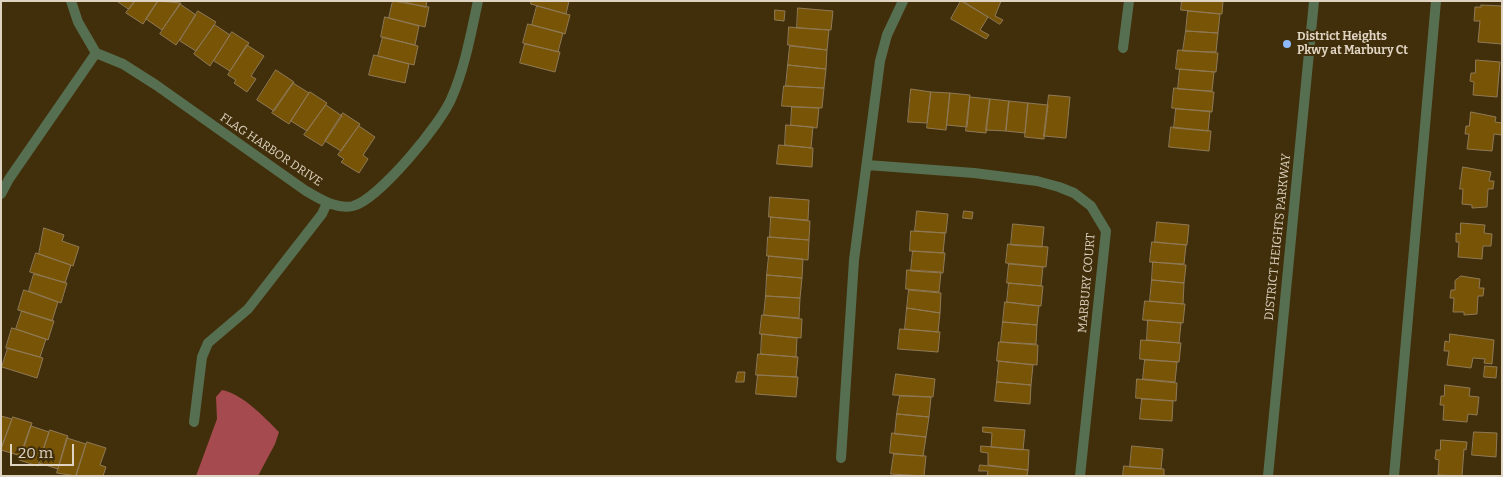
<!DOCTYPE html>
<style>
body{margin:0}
#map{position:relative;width:1503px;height:477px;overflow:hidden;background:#412f0b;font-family:Bitter,serif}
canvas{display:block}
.frame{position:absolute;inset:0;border:2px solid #dfd3c1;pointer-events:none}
.scale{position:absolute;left:10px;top:444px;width:64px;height:22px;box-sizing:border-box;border:2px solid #dfd3c1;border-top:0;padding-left:6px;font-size:15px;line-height:18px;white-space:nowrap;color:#dfd3c1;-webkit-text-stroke:4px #412f0b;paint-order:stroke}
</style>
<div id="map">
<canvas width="1503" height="477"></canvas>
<div class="frame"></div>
<div class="scale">20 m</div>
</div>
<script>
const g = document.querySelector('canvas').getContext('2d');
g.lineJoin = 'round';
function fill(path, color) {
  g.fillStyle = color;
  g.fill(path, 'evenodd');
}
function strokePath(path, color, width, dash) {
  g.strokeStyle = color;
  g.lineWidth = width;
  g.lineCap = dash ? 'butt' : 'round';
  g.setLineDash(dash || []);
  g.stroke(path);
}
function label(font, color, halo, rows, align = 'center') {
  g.font = font + ' Bitter,serif';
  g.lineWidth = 4;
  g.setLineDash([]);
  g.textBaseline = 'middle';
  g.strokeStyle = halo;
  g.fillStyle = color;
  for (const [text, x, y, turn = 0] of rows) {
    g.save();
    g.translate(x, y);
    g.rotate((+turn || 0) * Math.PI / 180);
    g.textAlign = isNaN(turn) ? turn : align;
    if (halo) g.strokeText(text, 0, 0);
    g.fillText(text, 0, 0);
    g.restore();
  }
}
fill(new Path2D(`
 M222 390C244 395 263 416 279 432L275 444 258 476H196L217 419 216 397Z`), '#a54a4e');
const building = new Path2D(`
 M117 1H135L129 9Z
 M135 1H158L143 24 126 13Z
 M158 1 181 3 162 30 146 19Z
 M393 1 429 7 425 27 389 18Z
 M401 1H427L426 7Z
 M531 1H569L566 14 531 4Z
 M961 1 988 17 980 30 989 35 986 39 951 19Z
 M963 1H1001L995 16 1003 20 1000 24Z
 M1182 1H1223L1222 14 1181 10Z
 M180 4 196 15 176 45 160 34Z
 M1481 5 1502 6V44L1478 42 1480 21H1474L1475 7H1481Z
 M537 6 570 15 565 34 532 25Z
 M798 8 833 11 831 30 797 28Z
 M775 10 785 11 784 21 775 20Z
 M198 11 216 22 196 51 180 41Z
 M1188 11 1220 14 1218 33 1186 31Z
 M385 17 419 26 415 45 381 37Z
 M528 24 563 33 558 52 523 43Z
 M215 25 230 35 210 66 194 54Z
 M789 27 829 30 827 50 788 45Z
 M1186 31 1218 33 1216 52 1183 51Z
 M232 32 249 43 230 71 214 61Z
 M383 37 418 46 414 65 378 56Z
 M525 44 560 52 555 72 520 63Z
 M247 45 264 56 251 76 256 79 247 92 234 83 236 80 228 75Z
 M790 46 827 50 826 69 788 65Z
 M1178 50 1218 53 1216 72 1176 69Z
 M374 55 409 64 405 83 369 75Z
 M1476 60 1500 62 1497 97 1473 95 1474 82 1470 81 1471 73H1475Z
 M788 65 826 69 824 88 786 86Z
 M1180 69 1214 72 1212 91 1178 89Z
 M276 70 294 82 274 111 257 100Z
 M293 83 309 93 289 124 272 113Z
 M784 86 824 88 822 108 782 106Z
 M1174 88 1214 92 1212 112 1172 108Z
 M911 89 931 92 927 123 908 122Z
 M310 92 327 103 307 131 291 121Z
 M931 92 950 93 946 130 927 128Z
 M950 93 970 95 967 127 947 125Z
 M1049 95 1070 97 1066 138 1044 136Z
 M970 97 990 99 986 133 966 131Z
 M990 99 1009 101 1006 131 986 130Z
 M1009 101 1028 103 1025 133 1006 131Z
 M1028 103 1048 105 1044 139 1025 137Z
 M326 105 342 116 322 146 304 135Z
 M792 107 819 108 817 128 791 125Z
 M1176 109 1210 111 1208 131 1174 128Z
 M1471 112 1496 117 1495 122 1502 123V135L1494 134 1492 151 1467 149 1469 134H1465L1466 126H1469Z
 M343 113 360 124 341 151 325 141Z
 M786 125 813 127 811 148 785 145Z
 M359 126 375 137 363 155 368 159 359 173 341 162 344 159 338 155Z
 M1171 127 1211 131 1209 151 1169 147Z
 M779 145 813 148 812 167 777 164Z
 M1463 167 1491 172 1489 181H1494L1493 189H1488L1487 207 1472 208V205L1462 204 1463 189H1460Z
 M770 197 809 200 808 220 769 217Z
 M917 211 948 214 946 233 915 231Z
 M964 211 973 212 972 219 963 218Z
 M771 217 810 221 809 240 770 237Z
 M1157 222 1189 225 1187 245 1155 242Z
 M1461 223 1485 225 1484 233 1492 234 1491 246H1483L1482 259 1458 257 1459 242H1456V233L1460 234Z
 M1013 224 1044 227 1042 247 1011 245Z
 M44 228 64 235 62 241 79 247 73 266 39 254Z
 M911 231 945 233 943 253 910 251Z
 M768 237 809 240 808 260 767 256Z
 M1152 242 1186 245 1184 264 1150 262Z
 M1008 244 1048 247 1046 267 1006 263Z
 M913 251 945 253 943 273 911 271Z
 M36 253 71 265 65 283 30 272Z
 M769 256 803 259 802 278 767 275Z
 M1153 262 1186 265 1184 283 1152 280Z
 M1009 264 1043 267 1041 286 1007 283Z
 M907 270 941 272 939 292 906 289Z
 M34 274 67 283 61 303 29 291Z
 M767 275 802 278 800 298 766 296Z
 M1461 276 1480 279 1479 288H1484L1483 296H1478L1477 314 1464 315V312H1453L1454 298H1450L1451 290H1455V281Z
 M1152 280 1184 283 1183 304 1150 301Z
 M1009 283 1043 286 1041 306 1007 302Z
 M24 290 58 302 52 321 18 310Z
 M909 290 941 293 940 313 907 308Z
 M766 296 800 298 799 318 764 315Z
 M1145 301 1185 304 1183 323 1143 320Z
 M1005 302 1039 306 1037 325 1003 322Z
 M907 308 940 313 938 332 905 329Z
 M22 311 54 321 48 340 16 329Z
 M762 315 802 319 801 338 760 334Z
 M1148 320 1181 323 1179 343 1147 340Z
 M1003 322 1037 325 1036 344 1001 342Z
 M12 328 46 339 40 357 6 348Z
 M900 329 940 332 938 352 898 349Z
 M762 334 797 338 796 357 761 354Z
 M1450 334 1494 340 1492 364 1484 363 1485 359 1473 358 1471 368 1447 365 1449 351H1444L1445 341 1449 342Z
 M1141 340 1181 343 1179 362 1140 359Z
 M999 342 1038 345 1037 365 997 361Z
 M8 348 43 358 37 378 2 367Z
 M758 354 798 357 796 377 756 375Z
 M1145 360 1177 362 1175 382 1143 379Z
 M999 361 1033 365 1031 385 997 382Z
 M1485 366 1497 367 1496 378 1484 377Z
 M738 372H745L744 382H736Z
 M896 374 935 379 933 397 893 395Z
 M758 375 798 377 796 397 756 394Z
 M1137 379 1177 383 1176 401 1136 398Z
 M997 382 1031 385 1030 404 995 401Z
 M1445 385 1470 388 1469 396 1479 397 1477 415 1468 414 1467 422 1443 420 1444 405H1440L1441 396H1444Z
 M900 396 931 397 929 417 897 414Z
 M1142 399 1173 401 1172 421 1140 419Z
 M897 414 929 417 926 437 895 434Z
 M1 416 12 419 1 449Z
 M13 417 32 423 21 456 1 450Z
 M31 426 49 432 38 466 19 460Z
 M983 427 1025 430 1023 450 991 447 992 433 983 432Z
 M50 430 68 436 58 469 39 463Z
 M1474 432 1497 433 1496 457 1472 455Z
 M892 433 926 437 923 456 890 453Z
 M67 438 86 444 76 476 57 473Z
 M1441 440 1467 442 1466 450 1464 449 1462 476 1438 475 1439 460 1435 459 1436 450H1440Z
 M87 442 106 448 100 465 106 467 103 476H76Z
 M981 446 1029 450 1028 470 988 465V453L981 452Z
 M1132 446 1163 449 1161 469 1130 467Z
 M894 454 926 456 924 476 891 474Z
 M980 465 1028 470 1027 476H987L988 471H979Z
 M1124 466 1164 469V476H1123Z`);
fill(building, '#785506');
strokePath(building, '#8f7956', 1);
strokePath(new Path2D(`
 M71 1 78 22 96 53 123 64 156 85 306 191C319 198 336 210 353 206 379 199 442 123 452 97 465 67 471 33 478 1
 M1123 48 1129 1
 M867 165 974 173 1037 181 1059 187 1074 193 1091 206 1106 231 1080 476
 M1 194 9 179 96 53
 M194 422 202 357 208 343 248 309 322 214 327 203
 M841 458 854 260 880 61 887 35 903 1
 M1394 476 1436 1`), '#576f51', 10);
strokePath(new Path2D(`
 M1268 476 1314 1`), '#576f51', 10);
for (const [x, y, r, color] of [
 [1287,44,5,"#8eb9fd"]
]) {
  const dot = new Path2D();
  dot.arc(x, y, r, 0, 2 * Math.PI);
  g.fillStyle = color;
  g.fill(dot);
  strokePath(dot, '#412f0b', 2);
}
label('bold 12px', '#dfd3c1', '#412f0b', [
 ["District Heights",1297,37],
 ["Pkwy at Marbury Ct",1297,51]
], 'left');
label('12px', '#dfd3c1', '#412f0b', [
 ["FLAG HARBOR DRIVE",271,150,34],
 ["DISTRICT HEIGHTS PARKWAY",1278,237,-84],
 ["MARBURY COURT",1087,283,-85]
]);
</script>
